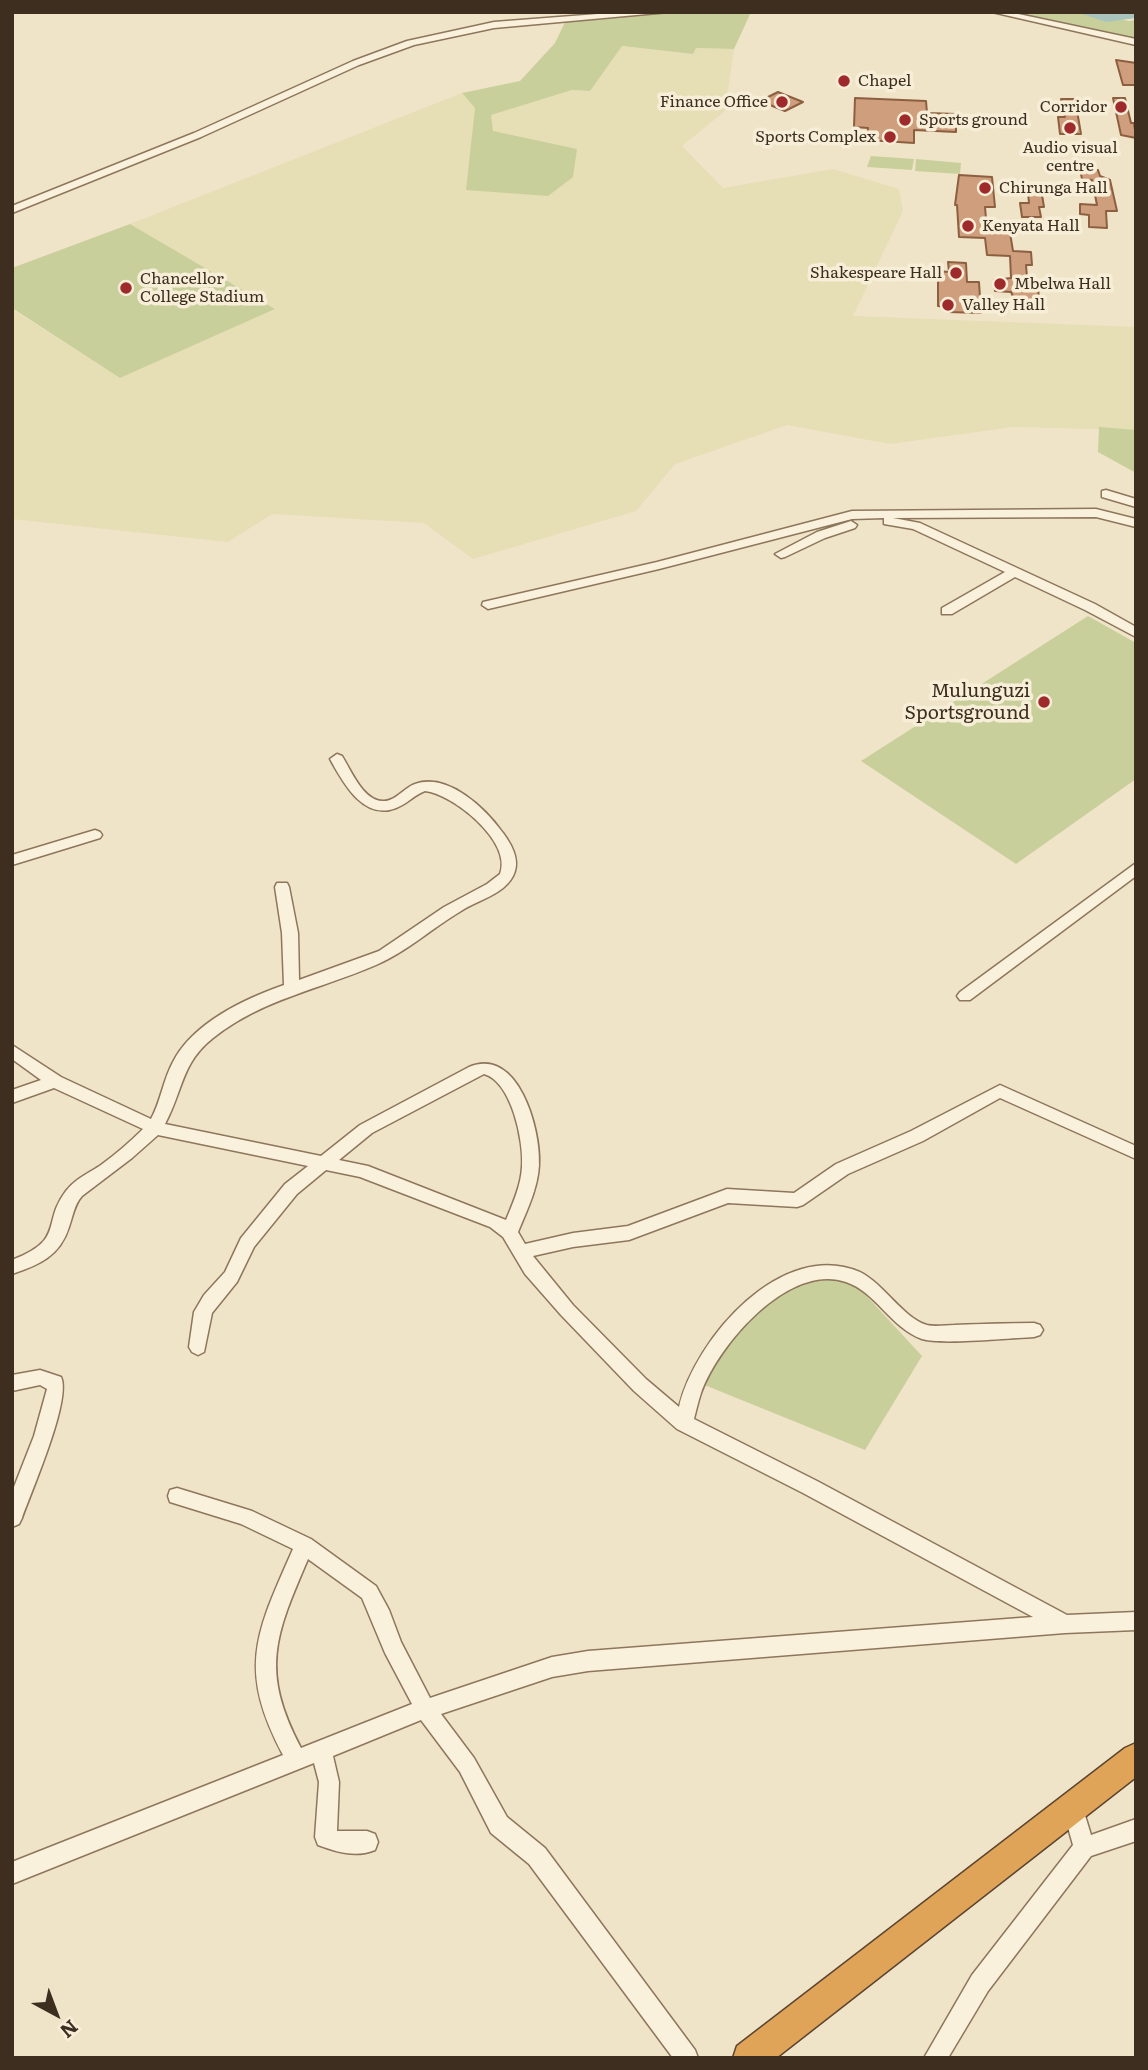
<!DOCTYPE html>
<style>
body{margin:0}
#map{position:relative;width:1148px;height:2070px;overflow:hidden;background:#f0e4c8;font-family:Literata,serif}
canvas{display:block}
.frame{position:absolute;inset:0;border:14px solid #3d2e20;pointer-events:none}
.north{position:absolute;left:21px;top:1979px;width:70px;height:70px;-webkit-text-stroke:5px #f7eed8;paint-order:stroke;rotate:139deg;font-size:19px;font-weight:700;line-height:28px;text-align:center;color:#3d2e20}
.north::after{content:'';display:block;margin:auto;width:24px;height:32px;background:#3d2e20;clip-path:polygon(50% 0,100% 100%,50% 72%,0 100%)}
</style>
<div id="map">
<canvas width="1148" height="2070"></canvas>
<div class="frame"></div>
<div class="north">N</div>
</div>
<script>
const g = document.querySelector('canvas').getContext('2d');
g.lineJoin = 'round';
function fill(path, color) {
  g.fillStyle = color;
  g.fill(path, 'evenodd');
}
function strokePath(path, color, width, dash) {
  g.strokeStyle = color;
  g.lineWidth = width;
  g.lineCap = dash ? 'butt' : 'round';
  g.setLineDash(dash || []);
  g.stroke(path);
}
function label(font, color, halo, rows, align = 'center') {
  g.font = font + ' Literata,serif';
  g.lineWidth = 7;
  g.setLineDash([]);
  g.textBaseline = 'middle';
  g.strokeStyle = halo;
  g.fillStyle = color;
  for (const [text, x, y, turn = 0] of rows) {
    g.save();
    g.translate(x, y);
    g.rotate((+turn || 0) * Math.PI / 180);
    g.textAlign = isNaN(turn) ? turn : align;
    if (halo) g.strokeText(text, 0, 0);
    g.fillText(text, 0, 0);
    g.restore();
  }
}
fill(new Path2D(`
 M621 46 693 54 695 48 734 49 725 111 682 146 723 188 833 169 899 189 903 211 853 316 1136 327V430L1013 427 890 444 787 425 675 464 636 511 473 559 424 523 272 514 228 542 12 519V309L120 378 275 309 130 224 462 93 475 108 467 190 493 131 490 115 572 90 590 91Z`), '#e6deb5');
fill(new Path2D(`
 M673 12H751L734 49 696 48 693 54 622 46 590 91 572 90 491 115 493 131 577 149 573 177 548 196 466 190 475 108 462 93 520 81 555 43 565 22Z
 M996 12H1086L1129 21 1136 20V42Z
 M871 156 914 159 912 170 867 167Z
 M916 159 961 163 960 174 915 171Z
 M130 224 275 309 120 378 12 308V268Z
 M1099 427 1136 430V473L1098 452Z
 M1088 616 1136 643V779L1016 864 861 761Z
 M810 1272 851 1279 922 1356 865 1450 697 1382 761 1301Z`), '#c9cf9b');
fill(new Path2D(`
 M1077 12H1136V18L1106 22Z`), '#a9c4bc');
const building = new Path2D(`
 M1116 60 1136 63V85H1123Z
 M778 92 803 102 785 111 760 101Z
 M855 98 926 101 927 113 956 114V132L914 130V143L867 140 868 128 854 127Z
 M1113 98H1125L1131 123H1134L1136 138 1121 135Z
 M1061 99H1075L1081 134H1060L1058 117H1065Z
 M1080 169 1098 170 1100 176 1110 180 1117 211H1106L1107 228 1089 227V215L1080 214V204L1097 205 1092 180 1082 179Z
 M959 175 992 177 995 207H985L987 230 1010 233 1013 251 1031 252 1032 265H1026L1028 290H1038L1040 304 1016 303 1011 292 995 291 994 280 1011 278 1010 256 987 255 985 238 959 237 957 205H955Z
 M1028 193 1042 195 1044 207H1039L1041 217H1022L1020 203H1029Z
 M948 262 966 263 967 282H979L981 313 948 312 947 307 938 306V271L949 272Z`);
fill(building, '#cf9f7d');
strokePath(building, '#8d5f41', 2);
const minor = new Path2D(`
 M624 12H669L494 28 414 45 359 65 201 137 12 213V206L194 133 353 61 407 41 494 22Z
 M992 12H1009L1136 39V45Z
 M1106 490 1136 499V507L1102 497V491Z
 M1096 509 1136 519V527L1096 517 893 518 920 523 1095 604 1136 627V637L1085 610 1015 577 952 614H942V608L1005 572 913 529 884 524V518L852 519 659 569 488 609 482 605 483 602 657 562 852 511Z
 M851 521 857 525 855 528 825 538 785 557 781 558 775 554 817 532Z
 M337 754 342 756C351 770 363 801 383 801 395 802 405 787 415 784 448 772 486 809 503 833 512 845 521 861 513 876 503 895 478 900 461 911 432 928 408 951 376 965 321 989 262 999 213 1038 181 1063 183 1091 165 1124L321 1156 360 1125 469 1067C518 1046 541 1129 539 1165 538 1188 527 1210 518 1232L525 1244 573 1233 628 1226 727 1189 794 1193 836 1164 911 1131 1000 1085 1136 1146V1159L1000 1098 923 1141 848 1174 803 1205 797 1207 728 1203 629 1240 573 1247 533 1256 573 1305 646 1379 679 1407C695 1339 782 1238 860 1272 884 1284 903 1318 927 1325 935 1327 946 1325 954 1325 980 1324 1007 1323 1034 1323L1040 1325 1043 1330 1040 1335 1034 1337C1012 1338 939 1345 922 1339 891 1328 876 1292 846 1282 789 1262 718 1345 701 1393 698 1402 696 1411 694 1419L817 1481 1067 1615 1136 1612V1630L1065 1633 588 1671 552 1677 441 1714 474 1758 507 1817 545 1848 695 2050 698 2058H673L529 1864 491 1833 460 1772 421 1720 333 1756 339 1782 337 1831H367L375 1834 378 1842 375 1850C355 1858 337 1852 318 1845L315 1837 319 1782 314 1763 12 1884V1862L283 1755C237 1668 256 1633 293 1549L241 1524 170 1502 168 1496 170 1490 177 1488 252 1511 311 1539 376 1586 389 1610 401 1642 430 1698 552 1657 588 1651 1033 1617 803 1493 677 1429 634 1391 561 1315 525 1274 503 1237 490 1227 360 1177 326 1170 297 1194 254 1247 237 1282 212 1313 204 1352 198 1355 192 1352 189 1347 194 1312 204 1295 225 1272 241 1238 285 1184 308 1166 158 1135 132 1158 82 1196C74 1205 73 1216 69 1227 60 1256 39 1265 12 1274V1260C66 1239 41 1224 66 1191 75 1179 89 1173 101 1165 116 1154 130 1142 143 1129L54 1088 12 1103V1090L41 1080 12 1059V1045L61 1077 151 1119C161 1101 163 1080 173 1062 193 1023 244 999 284 985L282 933 275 887 277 883H287L289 887 298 933 299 980 379 951 444 907 487 884 500 874C513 842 453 794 425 791 414 795 407 804 396 808 363 821 343 782 330 759ZM484 1074C512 1082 524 1142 522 1167 521 1185 513 1203 506 1220L368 1166 339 1160 372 1133ZM308 1559 362 1598 385 1653 412 1704 301 1748C260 1670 275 1636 308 1559Z
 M95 830 100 832 102 835 100 838 12 865V855Z
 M1136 863V876L970 1000H960L957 996 960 992Z
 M40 1370 61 1377C72 1399 31 1492 22 1518L19 1524 12 1527V1492L34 1436 47 1389 40 1385 12 1391V1375Z
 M1073 1795 1080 1799 1091 1835 1136 1819V1841L1091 1856 988 1991 948 2058H924L972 1975 1073 1845 1062 1806 1066 1799Z`);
const highway = new Path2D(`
 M1136 1743V1777L776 2058H733L737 2046 1125 1748Z`);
strokePath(minor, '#8d765c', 3);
strokePath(highway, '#5b4430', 3);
fill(minor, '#faf1dc');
fill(highway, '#e0a458');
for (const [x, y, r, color] of [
 [844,81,7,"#9e2a2b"],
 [782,102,7,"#9e2a2b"],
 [1121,107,7,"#9e2a2b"],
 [905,120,7,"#9e2a2b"],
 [1070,128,7,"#9e2a2b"],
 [890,137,7,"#9e2a2b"],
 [985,188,7,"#9e2a2b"],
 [968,226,7,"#9e2a2b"],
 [956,273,7,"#9e2a2b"],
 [1000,284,7,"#9e2a2b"],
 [126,288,7,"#9e2a2b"],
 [948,305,7,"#9e2a2b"],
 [1044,702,7,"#9e2a2b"]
]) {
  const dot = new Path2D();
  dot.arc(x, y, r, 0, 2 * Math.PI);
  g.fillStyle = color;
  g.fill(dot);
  strokePath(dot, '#f7eed8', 2.5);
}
label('16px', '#3d2e20', '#f7eed8', [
 ["Chapel",858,81],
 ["Finance Office",768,102,"right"],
 ["Corridor",1107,107,"right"],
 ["Sports ground",919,120],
 ["Sports Complex",876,137,"right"],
 ["Audio visual",1070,148,"center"],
 ["centre",1070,166,"center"],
 ["Chirunga Hall",999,188],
 ["Kenyata Hall",982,226],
 ["Shakespeare Hall",942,273,"right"],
 ["Chancellor",140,279],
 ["College Stadium",140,297],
 ["Mbelwa Hall",1014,284],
 ["Valley Hall",962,305]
], 'left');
label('19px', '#3d2e20', '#f7eed8', [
 ["Mulunguzi",1030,691],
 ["Sportsground",1030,713]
], 'right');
</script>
